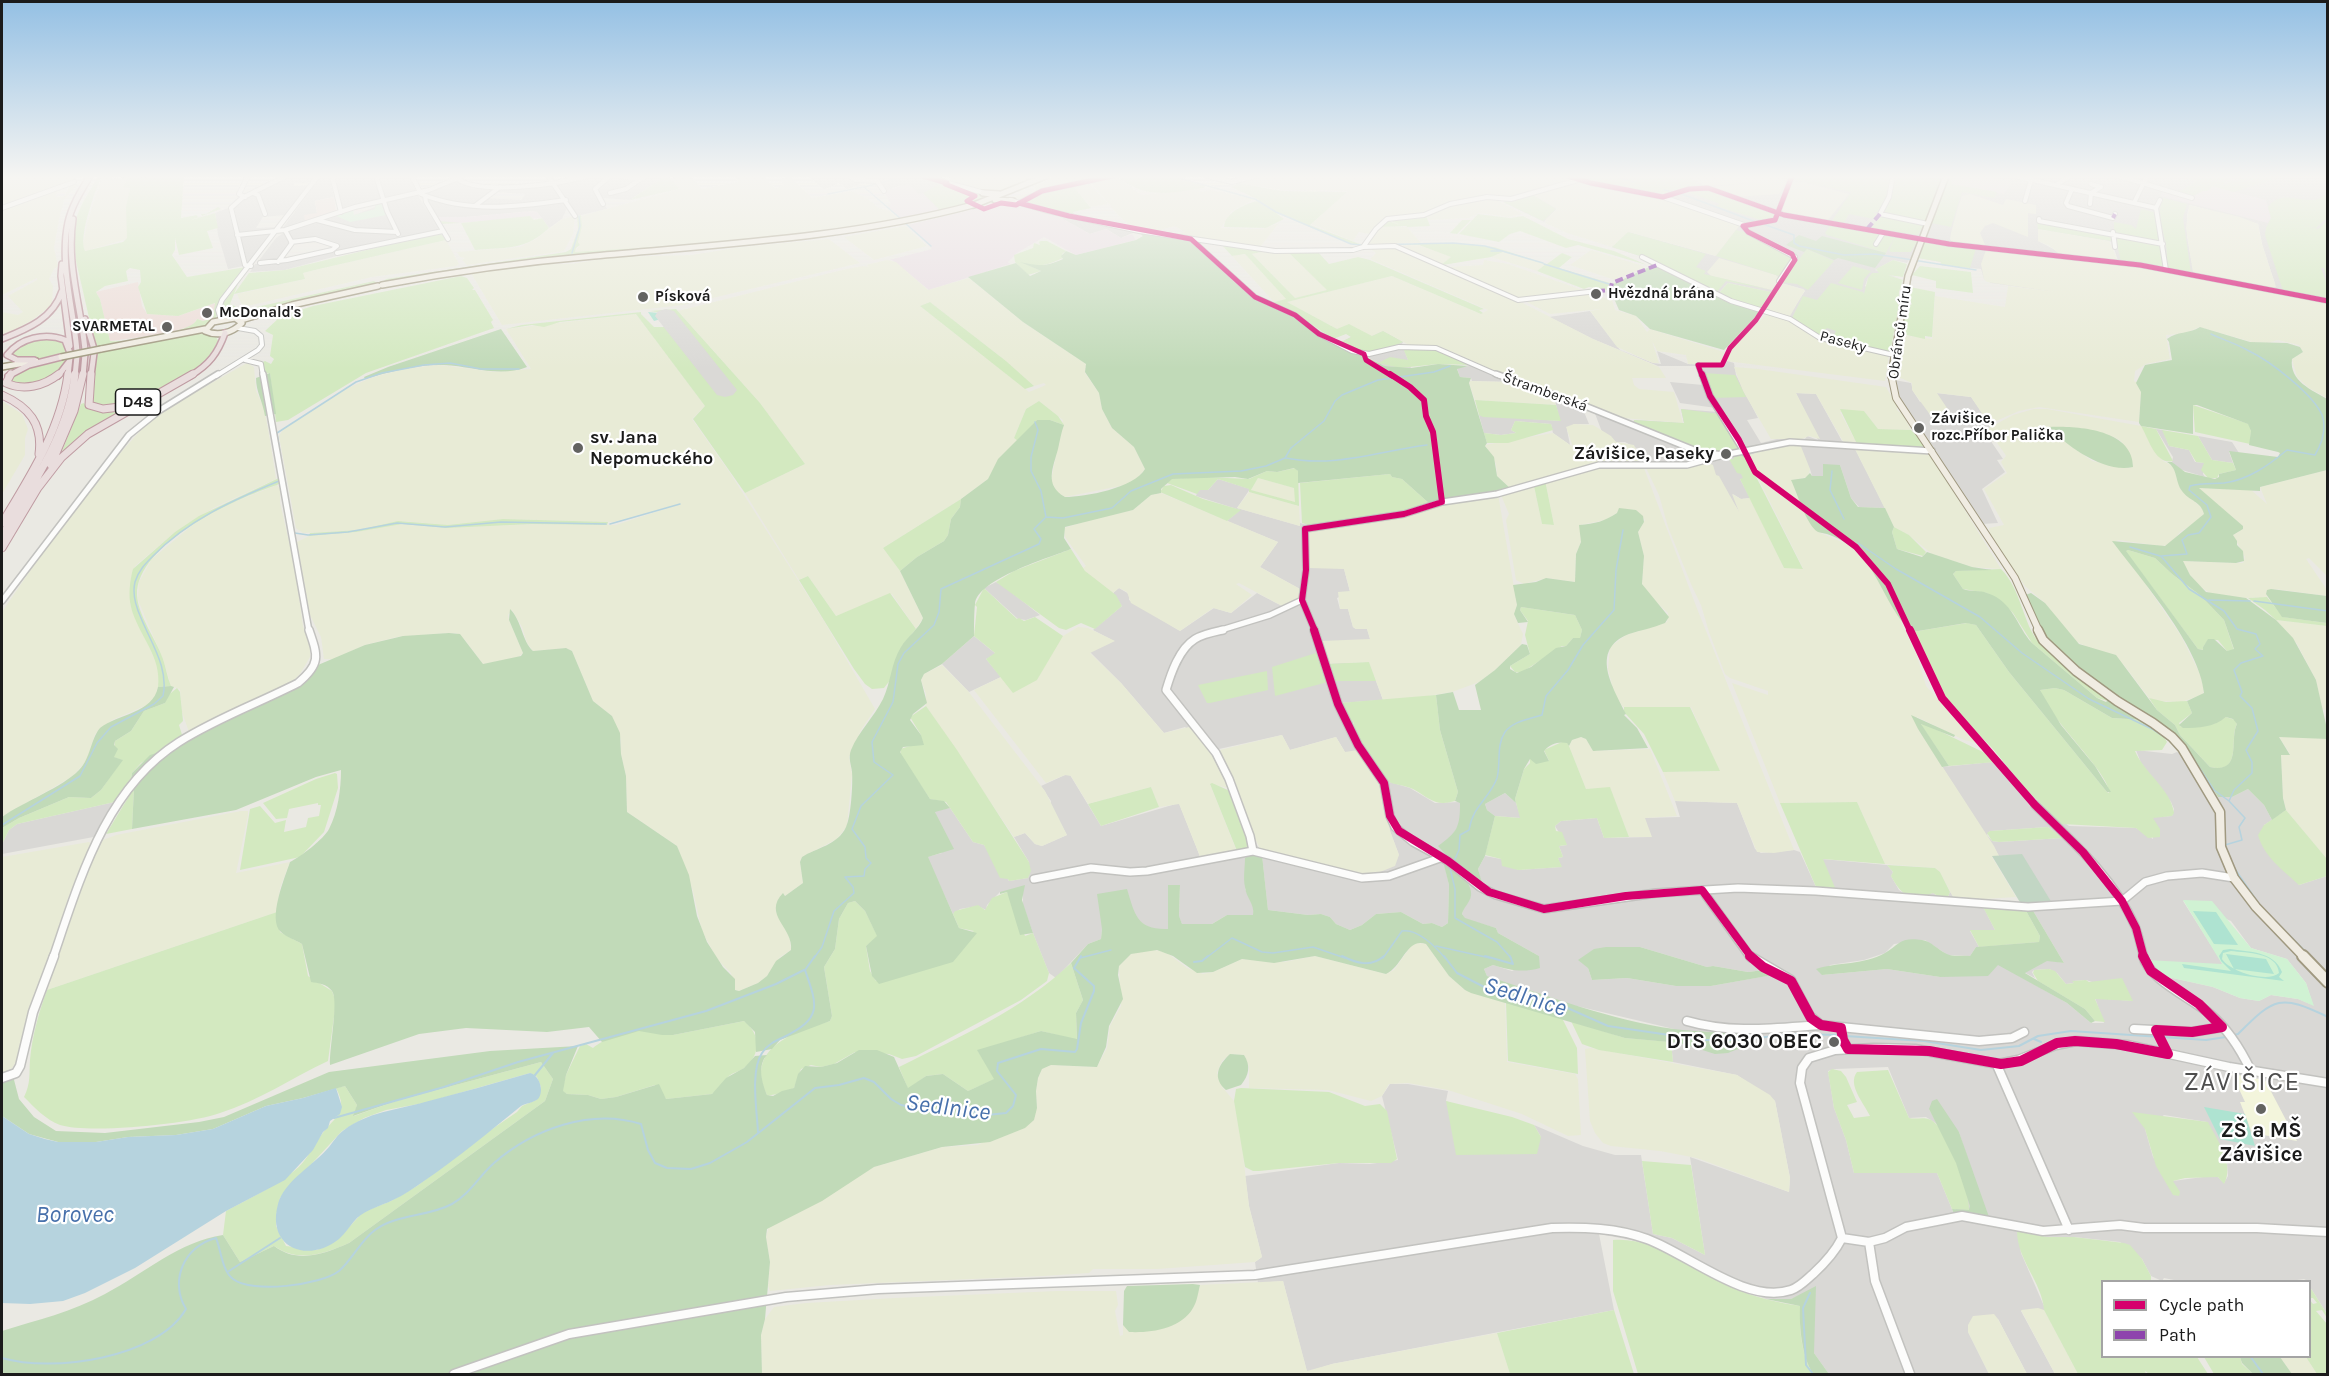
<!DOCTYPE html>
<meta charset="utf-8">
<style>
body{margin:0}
#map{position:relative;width:2329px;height:1376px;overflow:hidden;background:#eae9e3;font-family:Karla,sans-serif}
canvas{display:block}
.frame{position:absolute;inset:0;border:3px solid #1b1b1b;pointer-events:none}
.legend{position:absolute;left:2101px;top:1280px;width:210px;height:78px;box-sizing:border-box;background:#fff;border:2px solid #a4a4a4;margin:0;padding:8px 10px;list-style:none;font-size:18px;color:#1b1b1b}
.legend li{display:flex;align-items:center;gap:12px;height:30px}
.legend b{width:30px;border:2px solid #a4a4a4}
</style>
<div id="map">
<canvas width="2329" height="1376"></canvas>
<div class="frame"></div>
<ul class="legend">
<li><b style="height:8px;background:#d6006c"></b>Cycle path</li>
<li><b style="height:8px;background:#8e44ad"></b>Path</li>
</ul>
</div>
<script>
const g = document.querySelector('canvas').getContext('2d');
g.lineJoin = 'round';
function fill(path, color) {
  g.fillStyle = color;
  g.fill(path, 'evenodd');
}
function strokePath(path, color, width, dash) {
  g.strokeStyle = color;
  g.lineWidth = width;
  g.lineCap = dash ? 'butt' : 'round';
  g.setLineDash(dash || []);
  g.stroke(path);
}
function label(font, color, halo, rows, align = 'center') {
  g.font = font + ' Karla,sans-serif';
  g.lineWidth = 4.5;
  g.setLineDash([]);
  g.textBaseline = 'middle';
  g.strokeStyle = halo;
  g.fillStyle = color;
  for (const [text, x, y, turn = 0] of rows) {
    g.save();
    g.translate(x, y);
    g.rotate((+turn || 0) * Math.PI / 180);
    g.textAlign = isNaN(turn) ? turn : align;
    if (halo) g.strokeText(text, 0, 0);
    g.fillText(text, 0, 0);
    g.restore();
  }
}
fill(new Path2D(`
 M294 176H315L310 182 294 184V186L308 185 286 215 263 217 256 228 277 227 273 232 239 233 234 207 251 194 285 178Z
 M321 176H329L334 197 315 201 317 213 305 222 282 229Z
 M335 176H374L381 199 342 209Z
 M378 176H409L417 192 385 199Z
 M589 176 637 179 635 185 647 176H665L630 200 601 198 607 209 577 216 557 185Z
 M809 176H848L861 184 847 189 839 183 824 190Z
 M852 176H918L957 187 976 196 939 210 919 194 899 186 885 191 881 184Z
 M1570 176H2327V300L2267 288 2275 284 2262 244 2258 224 2190 205 2187 214V237L2194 274 2069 255 2118 261 2112 242 2039 229 2038 241 2063 254H2057L2056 292 1991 283 1984 279 1981 269 1940 265 1941 262 1918 258H1910L1907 263 1893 260 1875 270 1902 279 1880 273 1868 278 1865 286 1886 301 1899 300 1901 290 1899 304 1883 302 1882 307 1864 303 1832 339 1820 337 1792 318 1768 311 1778 313 1793 309 1805 291 1803 289 1781 283 1765 309 1761 308 1770 292 1728 283 1718 294 1643 257 1589 240 1612 247 1629 232 1716 256 1613 189 1607 190 1604 188 1555 206 1557 209 1544 222 1503 202 1573 182Z
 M455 181 465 185 497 188 474 204 443 201 424 193Z
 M554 186 563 199 500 205 479 204 487 198 521 200 525 194 495 192 501 188Z
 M418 195 440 231 402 239 385 201Z
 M425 198 445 203 474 206 496 207 566 201 568 206 562 219 549 228 537 212 533 211 466 217H435Z
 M381 202 394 230H357L321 220 350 210 354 215 375 207 374 204Z
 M228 208 243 266 228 269 218 235 215 213Z
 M1054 214 1137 231 1121 238 1106 229 1090 234Z
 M317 221 353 231 394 233 399 239 285 270 250 272 255 264 285 262 328 252 338 245 310 238 290 240 287 231Z
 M285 232 290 244 277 261 257 263 276 238Z
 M272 233 250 262H247L240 236Z
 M1590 311 1620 350 1653 363 1661 364 1657 351 1688 364 1720 365 1722 359 1734 363 1736 375 1758 418 1747 420 1761 443 1777 439H1805L1807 436 1818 440 1796 393 1816 394 1842 441 1853 443 1898 430 1915 432 1891 392 1888 379 1911 383 1913 391 1920 402 1936 393 1971 397 1992 426 1984 431 2003 459 1997 460 2005 472 1982 489 1998 523 1982 524 1937 455 1855 449 1885 508 1859 507 1851 498 1840 465 1823 476H1812L1810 469 1772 446 1766 451 1734 459 1744 479H1740L1750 498 1741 499 1733 494 1740 513 1708 463 1681 466H1647L1638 449 1625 442H1616L1602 432 1594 411 1582 407 1589 424H1574L1567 430 1570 445 1553 433 1551 424 1515 421 1511 430 1516 433 1501 435 1484 433 1479 415 1560 421 1554 397 1509 382 1472 381 1471 378 1460 377 1457 368 1469 366 1404 349 1411 368 1385 366 1339 343 1351 337 1346 334 1359 341 1383 331 1403 342 1401 346 1423 345 1441 348 1508 378 1633 423 1634 420 1684 423 1681 409 1718 412 1716 408 1680 403 1670 382 1703 385 1696 366H1658L1593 339 1549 317Z
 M2156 429 2163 430 2169 446 2189 450 2195 462 2205 463 2203 474 2205 477 2179 469 2172 462 2173 457Z
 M2198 436 2232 442 2239 453 2229 452 2233 463 2212 460Z
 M1218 479 1250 489 1237 508 1300 526V523L1314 527 1337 568 1344 569 1350 592 1337 598 1340 609H1348L1353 627 1356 629H1367L1370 639 1333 681H1376L1383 700 1340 703 1347 718 1353 721V728L1386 781 1410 788 1435 803 1460 802V823L1451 837 1482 885 1478 869 1485 856 1501 859 1518 870 1561 867 1558 858 1563 857 1559 846 1567 845 1555 826 1561 821 1597 818 1604 838 1651 837 1644 818 1680 817 1675 801 1737 803 1755 849 1761 853 1794 850 1800 852 1816 887 1819 889 1822 859 1887 865 1893 872 1891 876 1899 890 1910 897 1933 893 1941 898 1948 897 1950 892 1954 897H1978L1995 930 1970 931 1979 947H1976L1970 956 1948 955 1925 940 1894 944 1885 953 1864 960 1830 965 1822 975 1887 969 1940 977 1998 964 2067 1003 2091 1023H2104L2095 998 2132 1001 2129 994 2086 980 2073 981 2074 983 2066 984 2057 973 2049 969 2034 970 2032 972 2035 978 2024 972 2047 960 2064 963 2032 909 2022 855 1999 856 1942 767 2003 761 2040 803 2069 826 2136 828 2153 839V817L2172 816 2174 809 2171 802 2141 763 2136 750 2172 754 2177 752 2193 760 2218 797H2232L2248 789 2264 805 2272 820 2264 825 2299 885 2327 876V1314L2310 1287V1282L2304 1279 2283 1282H2184L2164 1278 2162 1281 2151 1276 2142 1259 2120 1242 2074 1237H2047L2018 1231 2021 1253 2044 1306V1310L2021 1311 2055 1374H2027L1998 1319 1968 1332 1989 1374H1829L1814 1353 1808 1292 1791 1299H1766L1730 1286 1661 1250 1631 1240 1599 1234 1614 1310 1332 1364 1307 1372 1283 1281 1258 1283 1255 1262 1262 1257 1249 1206 1245 1176 1339 1163 1370 1164 1398 1160 1382 1096 1390 1084H1408L1448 1091 1446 1101 1541 1137 1534 1125 1583 1146 1615 1155H1641L1653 1234 1672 1238 1705 1255 1690 1157 1789 1192 1790 1178 1775 1101 1737 1075 1673 1062 1671 1042 1680 1043 1674 1029 1568 1004 1487 976 1484 969 1493 965 1512 971 1539 956 1498 933 1496 928 1465 919 1462 914 1464 908 1471 896 1444 862 1449 885 1448 923 1442 927 1432 923 1423 924 1401 912 1376 914 1362 925 1350 930 1336 924 1330 917 1321 914 1308 915 1268 910 1262 856 1245 889 1254 908 1253 915H1227L1212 924H1182L1179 917 1180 885H1169L1168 930 1152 929 1137 920 1102 929 1101 939 1088 944 1056 978 1049 973 1033 933 1023 905V892H1000L987 905 986 910 978 906 960 909 953 914 927 857 942 853 935 811 950 808 973 842 984 845 1009 881 1028 878 1029 862 1014 837 1025 833 1035 844 1042 846 1067 835 1051 807V801L1041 786 1065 775H1070L1101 826 1179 803 1201 859 1244 852 1248 847 1257 845 1260 849 1291 860 1349 871 1399 855 1390 831 1386 811V798L1345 752 1336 737 1290 750 1282 735 1210 751 1185 727 1164 733 1121 683 1090 652 1114 641 1093 630 1122 606 1113 593 1119 588 1129 594V600L1180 631 1214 608 1231 613 1257 593 1284 607 1300 589 1260 567 1278 542 1227 521 1240 510 1196 496 1198 490H1208ZM2048 827 2062 838 1999 842 1992 841 1987 835 1990 831ZM2183 901 2231 921 2251 948 2287 959 2306 983 2313 1005 2298 999 2271 995 2259 1001 2240 998 2213 987 2168 977 2223 964ZM1606 947H1640L1707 967 1713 966 1748 972 1764 970 1772 975 1711 986H1676L1627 978 1592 980 1588 968ZM1888 1067 1909 1118 1926 1117 1937 1124 1929 1109 1959 1132 1972 1172 1954 1214 1937 1173H1854L1846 1140 1834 1108 1828 1071 1835 1069ZM2164 1115 2207 1122 2227 1162 2228 1176 2224 1183 2218 1177H2203L2173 1181 2153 1157 2145 1129Z
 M996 582 1006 588 1040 615 1026 620 1018 619 984 588Z
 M974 636 996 654 986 659 1001 677 969 692 942 664Z
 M1505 793 1516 803 1521 818 1495 816 1487 810 1485 804Z
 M119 801 99 836 2 854V844L9 830 17 824Z`), '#d9d8d5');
fill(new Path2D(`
 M334 197 336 211 305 222 304 215 317 213 315 201Z
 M138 282 142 306 147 314 178 316 216 303 213 318 203 321 197 319 192 326 163 334 110 341 100 299 96 292Z`), '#edddd8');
fill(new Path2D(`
 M1949 176H1984L2012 182 2004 194 1946 183Z
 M909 184 919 194 923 193 939 210 904 221 887 206 891 204 883 191Z
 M2212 186 2266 200 2271 218 2268 223 2160 196 2162 192H2167L2195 195Z
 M1001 203 1018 204 1054 214 1090 234 1106 229 1121 238 1132 234 1136 240 1076 255 1044 237 1017 253 1008 262 1010 264 929 290 892 260H889L932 249 908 225 979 208 986 209Z
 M533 211 537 212 542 218 440 224 435 217H466Z`), '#e8dce2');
fill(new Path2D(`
 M2232 1074 2265 1080 2297 1141 2252 1133 2240 1102H2245Z`), '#f3f5dc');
fill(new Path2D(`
 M2 176H83L2 206Z
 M102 176H112V180L129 177 123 187 130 188 127 209V239L85 251 83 245 87 223Z
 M680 176H690L702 189 738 182 735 177 736 176H763L776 189 784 185 781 179 791 177 812 198 852 191 868 199 879 208 890 211 902 221 731 242 574 253 580 245 578 241 582 226 581 216 676 190 679 189 671 179Z
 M949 176H1036L996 192 954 184Z
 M1055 176H1111L1037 191 1021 200 1011 197 1036 192 1034 187Z
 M1116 176 1141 195 1201 188 1199 192 1211 190 1255 199 1232 211 1221 228 1262 229 1279 223 1260 247 1177 234 1185 232 1175 226 1157 231 1133 228 1118 215 1091 183Z
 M1257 176H1566L1575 180 1512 198 1502 199 1490 194 1448 204 1424 214 1386 218 1370 234 1359 232 1353 241 1311 224 1347 191 1281 190 1237 183Z
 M1690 176H1780L1786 182 1779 194 1733 197 1712 187 1752 183 1705 186Z
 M1583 182 1601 186 1607 190 1613 189 1660 197 1740 225 1716 256 1629 232 1612 247 1567 233 1545 223 1546 219 1557 209 1531 194Z
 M1791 182 1806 183 1849 194 1828 220 1791 215 1783 212 1784 198Z
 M79 183 64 200 59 220 54 248 58 266 54 269 49 279 53 286 52 305 31 321 2 336V312L18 315 23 312 8 296 37 280V278L2 295V209L57 190 56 197 65 196 69 186Z
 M1090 184 1108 204 1090 207 1073 186Z
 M1970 194 2003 205 2006 199 2036 205V214L2028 213V237L1993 223 1985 226 1980 233 1986 247 1952 242 1950 239 1951 233 1958 207 1962 196Z
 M1493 198 1523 214 1509 217 1479 213 1469 218 1430 220 1427 217 1426 215 1453 204Z
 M2189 205 2240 217 2258 224 2262 244 2276 287 2270 288 2193 273 2186 228Z
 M575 216 573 234 564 251 467 265 462 260 465 258 460 257 457 252 520 247 536 239 562 219Z
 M905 226 927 246 874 260 844 237Z
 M1394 226 1407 227 1421 243 1366 244 1379 227Z
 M2038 229 2109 241 2118 261 2058 253 2050 246 2038 241Z
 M829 239 860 263 683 305 502 325 471 273 542 264H572L613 257 692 255 741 247Z
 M446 240 459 264 456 266 372 277 243 307 237 294 305 279 303 273 319 269Z
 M1419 245 1452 257 1441 265 1396 246Z
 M1392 246 1513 298 1593 339 1659 367 1666 378H1632L1634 385 1639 389 1674 392 1683 423 1623 418 1554 392 1513 379 1439 346 1409 345 1383 331 1372 336 1337 329 1286 302 1392 276 1481 314 1488 310 1370 259 1376 253 1368 247Z
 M1271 250 1288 252 1328 290 1295 298 1252 254Z
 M1591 250 1643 266 1645 267 1615 280 1570 265Z
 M1986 250 2055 255 2140 266 2327 302V398L2309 388 2297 377 2292 359 2303 352 2299 345 2278 340 2267 343 2252 342 2199 327 2187 333 2166 335 2170 359 2146 364 2135 371 2134 381 2139 384 2141 392 2139 422 2039 407 2019 411 1989 424 1971 397 1937 393 1953 417 1931 416 1912 390V383L1896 376 1902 335 1932 339 1935 296 2005 307 2008 286 2055 292 1987 282 1984 279 1981 264Z
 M1503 252 1538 262 1547 265 1537 271 1491 257Z
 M1245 254 1287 300 1274 302 1232 256Z
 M1719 258 1776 275 1780 279 1772 290 1711 276 1707 272Z
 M887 260 896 262 928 290 969 278 1023 322 1086 364 1085 373 1099 393 1102 409 1112 428 1134 447 1145 469 1136 480 1125 485 1065 497 1057 492 1051 481 1063 420 1039 401 1026 409 1014 438 1018 441 1001 456 988 479 961 499 883 548 900 571 923 618 916 629 892 594 836 616 808 576 799 580 745 493 805 464 760 403 678 311 842 270 863 266 869 267 866 265ZM930 302 1006 361 1034 386 1044 383 1046 385 1029 392 920 306Z
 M1484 260 1508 264 1585 291 1518 298 1449 267 1483 265Z
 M1781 283 1805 290 1790 316 1765 310Z
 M1587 293 1612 300 1615 310 1636 316 1647 332 1650 329 1724 352 1720 365 1688 364 1686 355 1657 351 1652 341 1659 363H1653L1617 347 1590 311 1601 309 1550 314 1523 300Z
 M1768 313 1788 319 1811 334 1889 355 1885 381 1726 361 1728 352Z
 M636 314 705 406 692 419 730 473 824 621 875 709 861 730 849 757 852 774 847 826 837 839 802 857 800 862 803 883 785 896 784 894 776 911 790 939 791 950 780 957 767 976 758 983 739 991 735 990 731 973 717 959 702 931 693 891 677 846 627 812 626 776 621 754V740L612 716 593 701 572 651 566 648 533 651 527 643 522 627 512 610 508 615 509 620 523 653 517 658 483 664 465 640 456 633H449L397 637 365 645 334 659H324L321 637 310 615 297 542 309 536 356 532 397 524 447 528 532 524 616 525 683 503 614 522 503 519 448 525 404 521 359 530 303 533 296 528 279 436 284 428 348 388 371 378 404 369 439 365 494 372 531 369 506 329Z
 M247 363 254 367 256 391 264 408 269 434 276 479 215 507 175 532 135 566 131 582 130 604 158 667 160 674 157 694 149 704 112 720 95 734 87 760 73 776 2 817V612L51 540 106 469 140 431 169 407Z
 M1734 367 1758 369 1886 387 1897 406V410L1903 415 1911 430 1878 429 1864 411 1840 412 1856 442 1844 443 1816 394 1796 393 1820 439 1809 436 1802 439H1771L1743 391Z
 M1470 381 1509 382 1552 396 1556 405 1475 400 1469 383Z
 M2 401 22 414 28 429 25 438V455L2 494Z
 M2034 409H2047L2141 426 2163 461 2173 466 2181 490 2202 508 2204 514 2199 521 2181 531 2169 545 2161 546 2119 540 2113 542 2125 554 2181 636 2199 672 2204 689 2203 695 2181 702 2157 701 2149 698 2124 665 2073 640 2045 603 2025 586 1991 537 1989 528 2004 525 1984 489 2007 473 2001 462 2006 456 2005 454 1987 429 2013 415ZM2050 427 2080 429 2114 437 2121 441 2133 464 2130 468H2124L2092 461 2055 434Z
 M1574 424 1593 425 1611 436 1616 442 1634 445 1642 463 1585 466 1511 489 1497 476 1496 464 1485 445 1553 433 1573 447 1566 427Z
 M1800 444 1810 469 1808 477 1792 480 1800 503 1765 481 1757 472 1748 456 1775 445Z
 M1855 449 1923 453 1932 457 2001 569 1972 567 1932 554 1909 535 1894 527Z
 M1708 463 1713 465 1716 475 1719 476 1739 512 1732 494 1741 499 1750 498 1784 568H1803L1758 478 1801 507 1818 532 1849 545 1868 564 1895 609 1917 656 1926 686 1977 743 1964 740 1917 717 1918 729 1994 846 1999 856 1992 857 2016 897 1984 899 1953 897 1940 872 1935 868 1885 864 1857 802 1780 803 1732 683 1768 695V691L1730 678 1725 674 1709 632 1701 605 1691 584 1668 527 1659 495 1646 468Z
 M1595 467 1644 468 1696 606 1794 850 1774 853 1757 852 1737 803 1675 801 1663 772 1719 771 1691 707H1623L1614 693 1608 669 1610 647 1626 635 1667 622 1668 613 1649 595 1642 584 1644 556 1638 532 1645 520 1636 510 1619 509 1617 513 1606 520 1580 525 1581 542 1576 554 1575 582 1547 578 1524 584 1516 580 1506 520 1509 514 1501 495 1534 486 1542 524 1554 525 1545 480Z
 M2327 470V576L2309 558 2306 559 2327 590V596L2275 589 2266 592 2267 597H2265L2246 598 2213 595 2198 585 2190 575 2182 561 2236 563H2243L2245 557 2233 535 2243 529V526L2198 488 2251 490 2267 504 2260 487Z
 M1258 478 1295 488V503L1251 490Z
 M277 485 280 489V503L295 567 303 626 310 647V657L300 674 291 683 189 732 182 712 180 689 171 686 163 659 138 600 139 582 152 559 195 523 227 505Z
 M1249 492 1299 506 1300 526 1237 508Z
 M1161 493 1278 542 1260 567 1300 589V598L1284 607 1239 583 1236 584 1252 595 1231 613 1213 608 1180 631 1131 603 1127 592 1119 588 1113 593 1088 575 1083 568 1086 566 1065 537 1064 528 1093 519 1133 510 1151 495Z
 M1498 494 1517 605 1515 617 1523 634 1521 645 1495 670 1479 682 1452 692 1422 697 1383 700 1369 662 1328 664 1321 641 1370 639 1367 629H1356L1353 627 1348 609H1340L1338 592 1350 591 1344 569 1309 568 1307 533 1312 530Z
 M2276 620 2327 626V710L2322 709 2316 680 2297 644Z
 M1078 627 1088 628 1115 641 1090 653 1121 683 1164 733 1189 727 1210 751 1224 772 1229 788 1210 784 1237 852 1201 859 1179 804 1159 807 1151 787 1088 804 1071 776 1065 775 1046 783 974 690 1001 677 1037 680 1058 642 1063 636Z
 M942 665 968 691 1045 791 1067 835 1042 846 1035 844 1025 833 1014 837 926 706V694L921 680 924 674Z
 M1282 735 1290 750 1336 737 1345 752 1358 750 1381 783 1390 831 1399 855 1395 866 1375 874 1364 875 1291 860 1260 849 1240 806 1220 750Z
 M2287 736 2327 739V859L2286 810 2283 798 2281 755 2290 754 2279 737Z
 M1581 737 1586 739 1593 751 1650 749 1677 816 1645 818 1652 837H1629L1610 788 1586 789 1569 746 1572 740Z
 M241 811H248V815L236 873 290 862 280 888 277 912 47 990 88 867 103 840 116 835Z
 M89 842 91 844V847L68 898 52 952 28 1016 18 1058 13 1067 2 1075V857Z
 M1417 943 1426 944 1449 976 1465 990 1505 1001 1507 1062 1575 1074 1578 1079 1581 1135 1568 1136 1522 1114 1448 1090 1408 1083 1389 1084 1382 1096 1371 1101 1328 1090 1249 1088V1067L1244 1055 1230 1054 1222 1061 1217 1073 1223 1088 1234 1101 1242 1146 1249 1206 1262 1257 1255 1262 1157 1269H1093L1089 1273 1043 1276 830 1285 770 1291 768 1286 770 1262 766 1237 769 1226 874 1167 942 1147 978 1145 1037 1108 1036 1091 1038 1078 1042 1069 1051 1065 1097 1067 1107 1048 1110 1026 1121 1006 1119 966 1131 954 1148 949 1166 952 1187 968 1203 974 1213 972 1242 959 1284 962 1315 956 1386 974 1394 970 1411 946Z
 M1591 1048 1737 1075 1770 1095 1775 1101 1790 1178 1789 1192 1697 1158 1660 1151 1611 1146 1603 1143 1595 1133 1590 1121 1585 1049Z
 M1283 1281 1307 1371 1332 1364 1497 1333 1510 1374H762L761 1335 765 1319 774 1307 806 1303 895 1298 1057 1291H1116L1118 1305 1115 1311 1120 1336 1123 1335V1325L1129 1332 1194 1306 1200 1285Z
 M2038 1308 2044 1310 2078 1374H2055L2021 1310Z
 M1994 1314 1998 1319 2027 1374H1989L1968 1332V1325L1973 1316Z
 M2280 1357H2306L2317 1374H2292Z`), '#e8ebd6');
fill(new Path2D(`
 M98 176H102C95 191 78 237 85 251L123 242 127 238 126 207 130 188 123 187 128 177 111 180 112 176V179L139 176V178L184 176 181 218 197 215 198 218 202 216 201 214H206L218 207 221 209 191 220 215 213 218 228 207 231 213 248 179 255 175 238V250L172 255 187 277 246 267 218 304 216 319 199 329 96 348 76 261 74 235 76 218 82 204ZM130 268 140 270 141 282 138 287 147 314 178 316 215 303 213 318 203 321 197 319C194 332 126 343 110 341L100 299 96 292 105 286 128 281 126 271Z
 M665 176H673L669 177 670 179 680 176 671 179 679 189 630 200Z
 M1116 176H1187L1181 179 1259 200 1231 187 1239 183 1282 191 1347 192 1310 225 1362 245 1458 243 1494 247 1547 264 1562 253 1572 257 1559 268 1610 283 1607 290 1589 287 1584 289 1537 271 1546 264 1503 252 1491 257 1443 265H1441L1451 257 1419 245H1354L1276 213 1284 219 1266 228 1224 227C1224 213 1246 203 1258 201L1205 186 1204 188C1168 193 1147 200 1116 176Z
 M1597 176H1689L1701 187 1663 197 1585 181Z
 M1794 176H1891L1886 199 1878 212H1873L1877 214 1874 219 1849 214 1844 223 1832 221 1851 192 1791 179Z
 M1895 176 1935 179 1937 176H1942L1925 221 1883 212 1890 198Z
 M1949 176H1954L1951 184 1997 192 1994 198 1962 192 1951 227 1931 223Z
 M2184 176H2242L2227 180 2222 185 2250 176H2281L2234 192 2213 186 2207 191H2203L2191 197 2177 193 2196 182Z
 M942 183 948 187 946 184 987 197 972 204 968 199 967 201 971 204 925 216 939 209 923 193Z
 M1073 186 1091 208 1073 212 1075 216 1024 202 1044 191Z
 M1709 188 1778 214 1772 221H1764L1716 206 1720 204 1685 191Z
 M1531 194 1556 209 1543 221 1503 202Z
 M2327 194V218L2316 228 2300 224 2318 229 2327 221V280L2324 268H2321L2327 284V300L2283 291 2265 235 2266 228 2271 218 2268 207C2280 190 2297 201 2314 200 2318 200 2323 196 2327 194Z
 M2159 197 2187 204 2183 218 2191 273 2168 269C2167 261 2167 252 2166 244 2163 229 2157 216 2162 200L2159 199Z
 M2141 209 2154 212 2160 242 2114 233V222L2131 225 2136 229Z
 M1478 214 1510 218 1523 216 1568 239 1614 251 1647 265 1578 245 1566 248 1520 231 1510 234 1499 242 1459 234Z
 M581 215 582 226 578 242 580 245 576 248 575 252 751 241 903 222 811 237 512 263 382 283 386 279 566 252 571 249 578 229 577 216Z
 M1426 215 1430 226 1408 227 1450 233 1462 220H1471L1457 234 1407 227 1406 226 1379 227 1386 220 1400 225 1389 220Z
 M1880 215 1923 225 1918 235 1871 228Z
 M530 216 534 220 542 218 549 228C525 251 506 247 475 250L461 223 441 224 439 221 461 223Z
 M2037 222 2110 234 2111 241 2038 229Z
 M1832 223 1881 233 1879 237 1884 233 1917 241 1911 252H1891L1889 250 1895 237 1886 253 1827 235 1825 233Z
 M1736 230 1747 233 1793 256 1782 277 1716 256Z
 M440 232 446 240 319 269 303 273 305 279 234 294 249 273 285 270Z
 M1628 232 1706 254 1696 267 1706 271 1704 274 1772 290 1726 281 1716 293 1643 257 1612 247Z
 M2115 235 2160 244 2163 268 2121 262Z
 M1925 240 1976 248 1970 268 1940 265 1941 262 1918 258Z
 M1041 241H1047L1066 251 1062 254 1063 258C1050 264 1040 268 1026 264L1041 271 1028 275 1015 262 1014 255 1033 248 1034 243 1040 245 1039 242Z
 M1220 243 1271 250 1252 254 1295 298 1327 290 1288 252 1317 251 1329 264 1358 257 1370 260 1484 309 1479 310 1483 313 1481 314 1392 276 1287 302 1337 329 1349 324 1372 336 1383 331 1403 342C1379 353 1363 355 1339 343L1351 337 1346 334 1333 339 1298 315 1271 303 1286 299 1245 254 1232 256Z
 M1807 249 1834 261 1808 290 1797 284 1781 282Z
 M1893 260 1907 264 1903 277 1888 275 1903 280 1899 292V302L1897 303 1899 305 1890 353 1832 339 1836 331 1827 328 1818 336 1792 318 1803 296 1817 300 1831 283 1863 292 1864 294 1868 278 1872 273H1879L1876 269Z
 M1853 266 1871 271 1864 279 1862 290 1838 283Z
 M1920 266 1971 272 1973 293 1936 288V281L1912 275Z
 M461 276 467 278 474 288 472 290H475L493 320 491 322 494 328 366 373 288 420 276 422 270 373 265 374 261 363 265 361 271 364 274 359 270 356 273 335 265 331 281 316 313 306Z
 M374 281 378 284 240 318 225 316 221 311 224 302 238 284 230 304 243 310Z
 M1728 283 1771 292 1761 308 1718 294Z
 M1910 287 1935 292 1932 337 1925 336V339L1902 334 1906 308 1912 304 1908 299Z
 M930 302 1006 361 1034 386 1025 389 920 306Z
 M676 309 760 403 805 464 745 493 693 419 705 406 636 314 560 322 544 327 532 325 506 329 522 325 641 312V314L654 327H668L722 395 729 389 670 314 650 311Z
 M196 333 215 336 218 340C211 367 155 398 128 405 118 407 106 406 95 407L90 399 96 352Z
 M41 338 62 339 66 346V354C47 357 25 365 9 353L17 346Z
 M1403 348 1433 349 1472 365 1438 364 1400 368 1378 363 1390 357 1408 360Z
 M66 358V364L47 381 15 386 8 378 16 371Z
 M1703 373 1735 375 1746 397 1713 398Z
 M1475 400 1556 405 1561 421 1483 417 1479 415Z
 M1039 401 1058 416 1064 425 1050 420H1037L1018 441 1014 438 1026 409Z
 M84 403C93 418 117 409 131 406L60 456 81 404Z
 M2193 405 2249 424 2251 431 2250 444 2195 432Z
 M1681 409 1719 414 1743 451 1705 452 1634 423V420L1684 423Z
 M1840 409 1864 411 1878 429 1911 430 1925 445 1921 448 1857 444Z
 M1515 421 1551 424 1553 430 1508 443H1487L1484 433 1501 435 1516 433 1511 430Z
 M2141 426 2156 429 2173 461C2155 465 2149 439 2141 426Z
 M2162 430 2198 436 2212 460 2233 463 2236 470 2219 474 2217 478H2208L2201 470 2204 463 2196 462 2189 450 2169 446Z
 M1745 455 1803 569 1784 568 1740 479 1743 478 1741 474 1737 473 1729 459H1734L1733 456Z
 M1295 468 1298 471 1299 506 1249 492V489L1218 479 1208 490H1200L1197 494 1167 483 1171 479 1204 477 1249 479 1267 471 1277 472ZM1258 478 1294 488 1295 502 1251 490Z
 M1390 474 1392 477 1402 479 1431 505 1407 512 1314 527 1302 523 1300 483Z
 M279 478 280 483 277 485C236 498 136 544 137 595 138 616 156 639 163 659 166 668 167 677 171 686L158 687C162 656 138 635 131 607 128 595 130 580 133 569L175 532 199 516Z
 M1545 480 1554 525 1542 524 1534 486Z
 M1171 485 1203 499 1241 510 1227 521 1160 492 1164 486Z
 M961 499 960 507 951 519 948 535 944 541 917 557 900 571 883 548Z
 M503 519 608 522 607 525 532 524 447 528 402 524 356 532 309 536 310 533 359 530 398 521 448 525Z
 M1894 527 1909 535 1926 552 1923 556 1897 549 1892 532Z
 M1071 549 1085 571 1116 595 1122 606 1095 629 1081 623 1066 630 1059 628 996 582 1014 571Z
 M2128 550 2155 558 2172 574 2201 596 2224 620 2234 650 2227 651 2218 640H2208L2203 647 2204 650 2198 649 2125 551Z
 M2001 569C2022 590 2022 623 2040 644 2060 665 2091 679 2108 701L2097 698 2032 643 2013 613 2003 603 1987 593 1963 589 1953 574 1956 571Z
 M808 576 836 616 890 593 916 629 902 646 891 679 884 688 872 689 865 684 854 669 799 580Z
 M984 588 1017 619 1019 618 1024 621 1035 617 1063 636 1037 680 1013 693 986 659 995 653 974 636 977 607 975 605Z
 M2267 597 2283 617 2327 623V626L2276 620 2265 610 2248 598Z
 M1521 607 1575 615 1582 630 1580 638H1573L1566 646H1562L1521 673 1515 672 1510 666 1530 654 1525 635 1528 621 1520 610Z
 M1967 623 1976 625 2009 672 2107 792 2109 793C2111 774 2046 716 2040 690L2055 688 2064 690 2112 718 2145 720 2162 734 2167 742 2162 750 2135 751C2144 773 2171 789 2174 813L2172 816 2153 818 2160 829V837L2148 838 2136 828 2062 824 2027 790 1993 749 1950 705 1932 675 1912 632Z
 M1319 652 1328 682 1275 696 1272 667Z
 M1369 662 1376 681H1333L1328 664Z
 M1267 671 1268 690 1210 703H1207L1198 685Z
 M177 688 180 692 183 721 179 725 183 738 141 763 132 773 131 780 119 801 17 824 9 830 2 844V828L19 818 69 797 91 798 101 790 122 760 113 757 115 741 131 731 144 711 165 703 166 697Z
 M1436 695 1440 730 1458 792 1455 801C1435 807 1429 798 1413 789 1405 785 1394 785 1387 781 1374 773 1356 735 1353 721L1347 718 1339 703Z
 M2149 698 2166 702 2187 701 2192 713 2179 723 2181 727 2214 724 2226 717 2235 720 2237 724C2229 738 2243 775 2210 767L2180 735 2175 725 2157 710Z
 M926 706 957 750 1029 862 1031 871 1028 878 1009 881 1008 879 1000 878 984 845 973 842 946 802 930 799 901 756 900 749 910 746 921 735 910 717Z
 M1624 707H1690L1720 771 1663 772 1644 734 1624 712Z
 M1923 723 1987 754 1995 762 1949 766 1921 725Z
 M1562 742H1567L1569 746 1586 789 1610 787 1629 837 1604 838 1597 818 1561 821 1555 826 1556 831 1562 832 1567 845 1559 846 1563 857 1558 858 1562 867 1518 870 1502 866 1501 859 1485 855 1495 816 1520 818 1515 799 1524 769 1530 763V759L1549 761 1544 750Z
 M335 773 337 774 338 788 324 832 300 857 240 870 250 809 260 806 275 823 286 820 284 832 306 827 308 818 319 816 321 805H318V803L289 809 287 818 276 819 263 803 316 779Z
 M1212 783 1230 791 1249 843 1244 852 1237 851 1210 784Z
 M1151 787 1159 807 1101 826 1088 804Z
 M134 788 132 829 106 834Z
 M1857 802 1885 864 1823 859 1836 890 1816 887 1780 803Z
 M2286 810 2327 859V876L2299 885C2283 870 2264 857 2258 835L2264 825Z
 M2048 827 2063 838 1999 842 1992 841 1987 833 1990 831Z
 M1887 865 1935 868 1940 872 1950 892 1948 897 1941 898 1933 893C1911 901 1902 897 1891 876L1893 872Z
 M1007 892 1025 936 1033 933 1049 973 1047 981 1021 1000 916 1056 902 1059 889 1054 855 1052 834 1064 821 1067 811 1065 801 1069 794 1088C789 1091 772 1096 767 1095 744 1048 794 1032 830 1021L832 1016 824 967 835 949 839 919 848 903 855 901 865 911 878 937 866 946 870 971 876 981 974 931 959 928 953 914 955 911 978 905 985 910 992 898Z
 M1983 907 2025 909 2040 936 2039 942 1979 947 1970 930H1995Z
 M277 912 280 932 302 944 308 976 332 991 336 1002 328 1061C292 1078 258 1101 220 1113 190 1124 89 1134 60 1125 46 1120 34 1107 24 1097 31 1083 29 1074 30 1060 32 1036 39 1012 47 990Z
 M1071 963 1083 1000 1076 1013 1077 1040 1041 1031 978 1051 995 1079 968 1091 943 1074 926 1076 908 1089 899 1067C959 1037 1022 1010 1071 963Z
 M2049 969 2055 971 2066 984 2074 983 2072 981 2086 980 2089 982 2122 978 2133 1001 2095 999 2105 1022 2095 1021 2085 1009 2038 981 2033 973 2034 970Z
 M1506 1002 1562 1018 1577 1048 1578 1074 1508 1061Z
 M744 1021C760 1033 762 1055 744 1068 739 1072 733 1072 728 1077 722 1082 719 1090 712 1094L666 1099 655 1085 616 1097 601 1099 588 1095 567 1094 562 1091 566 1075 580 1046 586 1044 593 1048C604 1038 629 1030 644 1031 655 1031 663 1035 673 1035Z
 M1571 1021 1625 1038 1671 1042 1673 1062 1599 1050 1582 1044Z
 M541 1062 553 1079 545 1101 349 1243C324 1254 298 1263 274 1246L240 1262 223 1235 226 1211C248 1199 274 1187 294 1171 307 1162 312 1146 322 1134 335 1116 349 1113 336 1088L345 1086 357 1105 354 1116 396 1101ZM530 1073 537 1077 541 1087 536 1100 522 1106 517 1112 482 1136 417 1186 391 1201 363 1212 339 1238 317 1250 286 1246 276 1226V1216L280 1198 342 1131 364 1118 386 1110 424 1103Z
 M1832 1069 1841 1071 1846 1077 1857 1102 1847 1105 1854 1118 1870 1116C1864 1103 1847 1085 1857 1072L1888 1070 1909 1118C1919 1120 1927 1115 1935 1123 1947 1133 1971 1194 1969 1210L1952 1209 1937 1173H1854L1846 1140 1834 1108 1828 1072Z
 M1241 1088 1329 1092 1365 1106 1380 1104 1387 1111 1397 1159 1391 1163H1339L1259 1171H1253L1245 1167 1234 1101 1236 1089Z
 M1446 1101 1512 1117 1534 1125 1541 1137 1537 1154 1456 1155Z
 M2132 1112 2208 1122C2217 1140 2235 1164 2224 1184L2218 1177 2185 1178 2173 1181 2180 1192 2179 1196 2173 1195 2156 1166 2145 1129Z
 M1642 1161 1691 1165 1705 1255 1672 1238 1653 1234Z
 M2017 1231 2047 1237H2074L2124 1243 2130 1245 2142 1259 2151 1276V1281L2102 1282V1356L2197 1357 2208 1374H2149L2145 1371 2146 1374H2078L2044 1310C2042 1282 2017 1260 2017 1231Z
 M1613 1240C1656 1236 1696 1272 1733 1288 1754 1297 1778 1303 1801 1306 1798 1327 1802 1356 1813 1374H1638L1613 1291Z
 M2310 1287 2327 1314V1318L2322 1310 2316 1311 2327 1324V1374H2317L2306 1357 2310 1356V1300L2313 1304 2317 1303 2313 1298H2310Z
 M1614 1310 1634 1374H1510L1497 1333Z
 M2204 1357H2240L2242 1364 2253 1374H2214Z`), '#d3e9c0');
fill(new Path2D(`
 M1139 233 1190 240 1234 282 1257 299 1293 316 1317 334 1385 366 1411 368 1438 364 1468 366 1457 369 1460 377 1471 378 1469 383 1487 443 1485 446 1494 457 1497 476 1511 489 1431 505 1402 479 1392 477 1390 474 1298 483V471L1294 468 1277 472 1267 471 1248 479 1235 477 1172 479 1161 489V493L1151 495 1133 510 1065 527 1064 538 1071 549C1051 557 977 579 975 604 974 613 974 626 974 636L942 664 924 674 921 680 927 703 913 714 910 720 921 735 924 745 903 747 900 752 930 799 944 801 950 808 935 812 954 849 928 857 959 928 977 933 953 962 879 984 872 976 866 946 877 936 865 911 855 901 848 903 839 919 835 949 824 967 832 1016 830 1021 780 1040 772 1049 756 1052 755 1032 744 1021 673 1035H662L639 1031 602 1042 589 1027 547 1032 466 1028 419 1034 330 1065C329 1050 339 1000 332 991 327 984 318 983 311 982L302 944C296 940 286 937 281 932 267 920 285 877 290 862 300 857 324 839 329 829 338 812 341 789 341 770L316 777 236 810 132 829 134 788 131 780 132 773 150 755 166 750 304 683 318 665 365 645 403 636 449 633 460 634 483 664 521 656 523 653 509 620 510 609C522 621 522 641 533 651L566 648 572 651 593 701 612 716 620 733 621 754 626 776 627 812 677 846 689 875 697 916 707 942 723 967 735 979V990L739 991 758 983 767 976 776 961 791 950C794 928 762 915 783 893L785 896 803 883 800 862 802 857C816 848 838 845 846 827 851 817 853 784 852 772 851 764 848 758 851 750 859 731 874 717 883 699 891 682 891 663 901 647 907 637 919 629 923 618L900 571 917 557 944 541 948 535 951 519 960 507 961 499 988 479 998 459 1037 420H1050L1064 425C1061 433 1060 440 1058 449 1053 468 1044 485 1065 497 1085 497 1134 488 1145 469L1134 447 1112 428 1102 409 1099 393 1085 372 1086 364 1023 322 968 277 1016 263 1030 276 1041 271 1020 262C1039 266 1045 267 1063 259L1061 256 1066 251 1076 255 1136 240 1143 236Z
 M1799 235 1816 241 1822 236 1886 253 1875 268 1838 258 1834 260 1807 249 1804 252 1786 245Z
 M1657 266 1730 302 1762 310 1724 350 1650 329 1636 316 1619 310 1612 294 1613 284 1647 268Z
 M2200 327 2250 342 2287 343 2300 347 2303 352 2292 359C2289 381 2312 390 2327 399V470L2260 487V491L2199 488 2243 526V529L2233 535 2237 541V545L2243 551 2244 561 2236 563 2183 561 2190 575 2206 592 2246 598 2276 620 2293 638 2316 680 2327 729V739L2279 737 2290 755H2281L2283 798 2286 810 2272 820 2264 805 2248 789 2232 797H2218L2186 747 2073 666 2049 642 2025 595 2031 593 2045 603 2079 644 2116 655 2157 710 2175 725 2180 735 2210 767C2243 774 2229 739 2237 724L2233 719 2226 717C2215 727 2198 728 2183 728L2179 725 2192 713 2187 701 2204 693C2200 646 2140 578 2112 541L2165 546 2204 514C2201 501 2189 501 2182 491 2175 482 2178 468 2167 462H2172L2185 472 2215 479 2219 477V474L2236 470 2229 451 2278 457 2280 453 2278 452 2249 445 2251 431 2248 424 2197 405H2193V434L2141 426 2139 423 2141 392 2136 383 2145 365 2172 360 2169 342 2167 339C2177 331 2189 334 2200 327ZM2128 550 2155 558 2172 574 2201 596 2224 620 2234 649 2227 651 2214 639H2208L2203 647V650L2198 649 2126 551Z
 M501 329 527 367C500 378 471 366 444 365 418 364 389 372 365 379L364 377 388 367Z
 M270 373 276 414 265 416C263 402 256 392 256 378Z
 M2049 427C2077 426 2133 429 2133 467 2106 474 2066 446 2049 427Z
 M1823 464 1840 465 1851 498 1858 507 1885 508 1894 527 1892 532 1897 549 1922 557 1927 552 1972 567 1992 570 1956 571 1953 574 1963 589C1971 592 1980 590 1987 593 2013 601 2017 627 2032 643L2097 698 2106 702 2108 700 2145 720 2112 718 2064 690 2055 688 2040 690 2061 725 2095 766 2111 792H2107L2009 672 1976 625 1966 623 1912 632C1896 621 1880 581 1867 563 1857 550 1843 539 1827 534 1824 533 1820 533 1818 532 1806 525 1797 492 1791 480L1805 478 1810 473 1812 476H1823Z
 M1619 508 1636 510 1643 516 1644 522 1638 532 1644 556 1642 584 1669 617 1665 623C1653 628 1641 630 1629 634 1588 650 1614 689 1626 714L1624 715 1637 728 1648 748 1593 751 1586 739 1581 737 1572 740 1569 746 1567 743C1559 741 1549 744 1544 751L1549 761 1536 764 1530 759 1524 769 1515 799 1516 803 1505 793 1485 804 1487 810 1495 816 1485 856 1478 869 1483 886 1452 861 1438 846C1458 832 1460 826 1460 803L1455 801 1458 792 1440 730 1436 695 1453 692 1459 710H1481L1475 685 1495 670 1522 644 1527 645 1530 654 1510 666V669L1517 673 1531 667 1556 648 1566 646 1573 638H1580L1582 630 1575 615 1521 607 1520 610 1528 622 1518 623 1514 614 1517 605 1513 585 1536 582 1546 578 1575 582 1576 554 1581 542 1579 525C1595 524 1605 521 1617 513Z
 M2271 589 2327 596V623L2282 617 2266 594 2267 590Z
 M171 686 174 687 165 703 144 711 131 731 115 741 114 745 118 749 114 757 123 760 101 790 91 798 69 797 19 818 2 828V817C23 802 63 787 79 770 91 758 90 740 100 728 118 714 153 713 158 687Z
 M1911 715 1955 735 1954 737 1921 724 1949 766 1942 767 1918 729Z
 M1252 854 1262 855 1268 910 1308 915 1321 914 1330 917 1336 924 1350 930 1362 925 1376 914 1401 912 1423 924 1432 923 1442 927 1448 923 1449 885 1443 861C1453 869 1473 881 1471 896 1470 902 1464 907 1462 914L1465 918 1496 928 1498 933 1539 956 1540 968C1522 973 1510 970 1493 965L1484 969 1487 976C1549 996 1610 1020 1674 1029 1697 1032 1721 1032 1744 1034L1745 1046 1728 1053 1715 1054 1680 1043 1625 1038 1471 993 1465 990 1449 976 1426 944C1407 937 1403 966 1386 974L1315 956 1274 963 1242 959 1213 972 1197 973 1173 956 1157 950 1131 954 1119 966 1118 975 1123 999 1109 1026 1106 1047 1097 1067 1051 1065 1042 1069 1038 1078 1036 1091 1037 1108 1034 1120 1025 1128 990 1142 942 1147 874 1167 822 1201 767 1229 766 1237 770 1262 765 1319 761 1335 762 1374H2V1331C37 1320 72 1312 105 1294 143 1274 180 1241 223 1235L240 1262 274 1246C298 1264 324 1254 349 1243L545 1101 553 1079 541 1062 396 1101 353 1116 357 1105 345 1086 303 1098 266 1106 213 1129 176 1135 128 1137 96 1142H58L29 1134 2 1116V1079L13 1076 19 1099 34 1117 56 1131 105 1133 199 1122 224 1117 329 1072 490 1051 578 1046 566 1075 563 1091 567 1094 588 1095 601 1099 616 1097 659 1084 666 1099 712 1094 726 1078 744 1068 755 1056 767 1055C757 1065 762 1083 767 1095L773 1096 782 1091 794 1088 798 1074 805 1066 821 1067 837 1063 859 1050H877L894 1057 908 1088 926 1076 943 1074 968 1091 994 1079 977 1050 1041 1031 1077 1039 1076 1013 1083 1000 1071 963 1088 944 1101 939 1102 929 1097 894 1127 889C1135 915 1137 930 1168 929V885H1180L1179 916 1182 924H1212L1227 915H1253C1255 904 1246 898 1245 887 1243 878 1245 867 1245 858Z
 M1025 885 1022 900 1033 933 1020 935 1007 892 1000 894V892Z
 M2025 909H2032L2064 963 2047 961 2025 973 2085 1009 2095 1021 2091 1023 2067 1003 1998 965 1988 976 1940 977 1887 969 1822 975 1816 969C1837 962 1865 965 1885 953 1900 944 1900 937 1922 940 1931 941 1938 950 1947 954 1953 957 1963 955 1970 956L1976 947 2039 942 2040 936Z
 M1606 947H1640L1707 967 1713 966 1748 972 1764 970 1773 975 1711 986H1676L1627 978 1592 980 1588 968 1578 960 1594 949Z
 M1230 1054 1244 1055C1251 1066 1249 1075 1241 1085L1226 1090C1212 1078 1218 1065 1230 1054Z
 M1937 1099 1959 1132 1989 1217 1954 1214 1952 1209 1969 1210 1970 1206 1956 1163 1929 1109 1932 1101Z
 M1193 1284 1200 1285C1198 1293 1197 1302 1193 1308 1181 1329 1151 1333 1129 1332L1123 1325 1124 1291 1127 1286Z
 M1816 1286 1814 1353 1829 1374H1813C1802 1356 1799 1328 1800 1306L1766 1299H1791Z
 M2240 1357H2280L2292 1374H2253L2242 1363Z`), '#c1dab8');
fill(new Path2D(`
 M2022 854 2052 903 2021 904 1992 856Z`), '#c2d6c4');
fill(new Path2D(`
 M381 202 386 215 350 222 334 215 353 209 354 215 375 209 376 203Z
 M2183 900 2212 901 2251 948 2287 959 2306 983 2314 1006 2298 999 2271 995 2259 1001 2240 998 2213 987 2168 977 2162 978 2146 960 2222 964Z`), '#d0f2d3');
fill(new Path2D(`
 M648 312 670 314 730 389 722 395 669 328 661 319 654 321Z
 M2193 911 2216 912 2238 945 2214 944Z
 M2230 949C2249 952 2274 951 2282 972L2279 977 2284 981 2184 968 2182 964 2231 971 2221 961 2219 956 2223 950ZM2231 951C2247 953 2277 952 2279 973 2268 983 2230 972 2222 959L2223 953Z
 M2226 954 2266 959 2274 974 2234 969Z
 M2204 1107 2245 1114 2255 1146 2220 1139Z`), '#aee3d1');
fill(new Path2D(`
 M530 1073C539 1075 545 1091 538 1099 533 1103 526 1103 521 1106 490 1131 458 1158 424 1181 414 1188 404 1195 393 1200 381 1206 367 1209 357 1218 351 1224 346 1233 339 1239 308 1264 266 1248 278 1204 284 1181 314 1165 329 1147 333 1142 338 1134 344 1130 368 1112 396 1110 425 1102 460 1093 495 1083 530 1073Z
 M336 1088 342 1107 340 1114 330 1121 328 1128 323 1132 313 1150 285 1180 226 1211 135 1268 85 1293 63 1301 30 1304 2 1303V1116L29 1134 45 1139 58 1142H96L128 1137 176 1135 213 1129 266 1106 303 1098Z`), '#b6d3de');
strokePath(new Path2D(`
 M1172 176 1255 199 1276 212 1351 244 1362 245
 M1613 176 1634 182
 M1664 190 1674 192
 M1679 193 1756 222
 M828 194 863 187
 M901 219 864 187 907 176
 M905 223 931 246
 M1763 224 1794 235V243L1799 246 1844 255 1875 254 1976 270
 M1370 245 1453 243 1485 246 1543 263
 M1491 251H1501
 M572 253 580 226 579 216
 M1544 264 1612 285
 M2211 334C2224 340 2237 344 2249 351 2270 361 2313 394 2322 415 2327 429 2322 443 2315 455L2287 450C2269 465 2248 480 2224 483 2212 484 2201 483 2190 486L2189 490 2207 505 2211 517 2199 533 2188 535 2182 540 2187 554 2161 556 2189 589 2224 611 2237 629 2256 634 2260 644 2255 649 2263 656 2241 663 2234 670 2242 692 2240 696 2252 708 2258 731 2246 750 2252 762V773L2234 790 2229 801 2245 818 2239 827 2242 840 2225 845
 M1035 422 1038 430 1031 457V471L1041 491 1046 517
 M1286 458C1334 468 1379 451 1427 445
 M1832 471 1830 490 1844 519
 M284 479 277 433 356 382 382 373 424 365 450 363 481 369H519
 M285 479 286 489
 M610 524 680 504
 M293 529 295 533 308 535 348 532 397 523 445 527 501 522 606 524
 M1858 543 1896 569 1980 617 2022 653 2089 699 2152 729 2170 741
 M2130 547 2160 556
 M2209 600 2250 601
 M2254 601 2328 611
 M2193 758 2214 790 2229 801
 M2 825 80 776 97 743 111 727 154 704 163 696C169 668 151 643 141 618 136 607 132 594 135 582 138 571 146 563 153 556 188 520 233 500 279 481
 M1454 861 1459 850 1460 835 1469 830C1473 805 1490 798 1497 778 1501 763 1496 745 1505 732 1513 721 1530 719 1542 715L1546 696 1568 670 1583 645 1614 610 1616 570 1623 530
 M2233 866 2259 904
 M1450 868 1455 889V918L1497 942 1511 958
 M2275 921 2312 958
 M1436 946 1490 958
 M814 958 822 947 834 911 854 893 853 887 845 877 864 876 865 869 871 863 866 858 865 847 852 829 861 806 893 775 874 762 872 742 893 702 898 664 904 653 934 625 939 612 941 589 1039 544 1041 539 1034 529 1046 517 1063 518 1112 508 1131 491 1173 474 1241 471 1266 466 1285 458 1291 448 1324 421 1335 401 1342 395 1378 380 1434 372 1450 366
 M1080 958 1111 950
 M1206 958 1232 938 1262 952 1273 953 1313 947 1345 958
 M1383 958 1402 931C1417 928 1436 947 1445 958`), '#b6d3de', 1.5);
strokePath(new Path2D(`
 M1342 956C1356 963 1371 968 1384 956
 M1444 956 1457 973 1488 989 1563 1006 1608 1026 1703 1040H1735L1796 1034 1838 1035
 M1485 956 1513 964 1510 956
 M2310 956 2316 962
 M1194 962 1202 961 1208 956
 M2234 1035 2238 1034C2275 997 2280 994 2328 1017
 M1845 1036 1924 1041 1981 1050 2019 1046 2038 1036 2071 1031 2206 1040 2226 1037
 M2034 1039 2041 1042
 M535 1075 553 1053
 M334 1118 444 1087 518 1062 706 1011 776 984 804 970
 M758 1132C757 1111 750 1071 762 1053 767 1045 775 1041 784 1037 822 1018 818 1007 805 970L815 956
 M229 1271 280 1238
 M1810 1293 1803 1308 1806 1365 1813 1374
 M2250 1356 2263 1374
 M2 1358C53 1373 158 1358 186 1309 169 1281 184 1246 216 1238 221 1250 222 1271 233 1279 252 1294 321 1285 339 1271 353 1259 360 1241 375 1230 396 1214 428 1217 452 1204 470 1194 479 1176 494 1163 533 1129 591 1108 641 1124L648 1150 655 1163 667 1168 691 1169 710 1163 747 1142 815 1088 839 1085 864 1078 874 1082 891 1099 901 1105 912 1107 940 1104 987 1115 1006 1113 1013 1106 1016 1095 997 1071 998 1063 1041 1049 1075 1052 1077 1049 1081 1023 1094 991V986L1074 968 1081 956`), '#b6d3de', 2);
fill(new Path2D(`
 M666 309 674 311 733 385 737 390 733 395 725 397 717 395 655 316 658 311Z`), '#dad9d6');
const minorFar3 = new Path2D(`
 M332 176 341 212
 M376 176 387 211 398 234
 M412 176 421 194C468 213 517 207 566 200
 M548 176 575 216
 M619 176 640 179
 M850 176 856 180 877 181 884 191
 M923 176 988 194
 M1207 176 1232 182 1255 176
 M1568 176 1591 183 1663 197 1744 225
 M1893 176 1889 197 1880 214 1928 224
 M2015 176 2156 208
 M2119 176 2192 198
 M456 178C479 196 559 184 587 176
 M2056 185 2070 176
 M2072 189 2066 203 2068 206 2113 218 2115 214
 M253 193 258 195 265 214
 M610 193 626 189 645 176
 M425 196 426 202 448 239
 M245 197 239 194 248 176
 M1663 197 1689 189 1708 188 1784 215 1949 244 2140 265 2328 301
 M1010 200 1048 211 1139 231 1275 251 1353 250 1363 247 1395 246 1518 300 1597 291
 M2160 200 2156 208 2166 270
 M2025 201 2031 180
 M1019 203 1042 191 1112 176
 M2134 203 2147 176
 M603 204 595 189 610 176
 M2090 204 2091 193 2101 187 2091 184
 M476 205 500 187
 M2 208 74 182
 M2039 219V221L2163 244
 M317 220 355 230 397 232
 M2113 232 2115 247
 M237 235 285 230 355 207 429 190 463 176
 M1191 239 1255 297 1295 315 1319 334 1352 351 1369 354 1399 347 1436 348 1500 376
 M1876 244 1883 233
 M1363 247 1376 229 1387 219 1424 215 1450 204 1487 197 1511 199 1578 180
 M337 253 443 231
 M1642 257 1731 301 1790 319 1820 338 1894 355
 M278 262 292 243 285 230
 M260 263 287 260 332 250 337 246 315 239 291 242
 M251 266 245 265 231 208 242 198 286 176
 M1779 281 1795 257 1748 232 1743 226 1775 220 1792 176
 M221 320 218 310 222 300 318 176
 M245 360 261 364 263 376
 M1698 365 1702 376
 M216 376 258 350 262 345 261 336 255 331 238 328`);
const minorFar2 = new Path2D(`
 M263 374 309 631
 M1496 374 1585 406 1699 452 1724 455 1790 442 1932 451
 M1702 374 1710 396 1745 453
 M2 601 129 435 160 410 218 374
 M1218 631 1270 615 1302 600
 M1315 631 1302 600 1306 570 1305 529 1404 514 1442 502 1497 494 1599 465H1687L1724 455`);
const minorFar1 = new Path2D(`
 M1223 630C1214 632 1203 634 1195 639 1179 649 1171 673 1166 690L1216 753 1229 779 1250 836 1253 851
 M1314 630 1338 704 1358 745 1384 783 1390 816 1395 827 1413 842 1448 861 1480 887 1496 895 1544 909 1656 893 1738 888 1816 891 2028 907 2122 901 2145 882 2167 876 2202 873 2234 878
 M2035 805C2072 841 2114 878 2135 926 2139 936 2141 948 2144 958
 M1034 879 1091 868 1130 872 1147 871 1253 851 1362 878 1389 876 1440 858
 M1702 890 1751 958
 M53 958C80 879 105 789 179 742 217 718 259 703 298 683 321 664 318 656 309 630`);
const minor = new Path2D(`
 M1750 956 1791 980 1810 1016 1821 1025 1979 1041 2012 1038 2024 1032
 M2143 956C2149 980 2192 998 2210 1014 2228 1029 2241 1050 2251 1071
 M1687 1021C1732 1034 1775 1028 1821 1025
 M1841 1028 1843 1040 1848 1049
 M2134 1029 2192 1032 2222 1027
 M1996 1063 2069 1230
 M2 1078 16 1073 20 1066 33 1012 54 956
 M1842 1238 1869 1242 1885 1238 1906 1227 1962 1216 2043 1231 2120 1225 2144 1228H2257L2328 1232
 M1869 1242 1875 1281 1910 1374
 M454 1374 569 1334 786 1297 878 1289 1255 1275 1552 1228C1584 1227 1617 1228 1647 1239 1688 1254 1747 1305 1791 1290 1800 1287 1807 1279 1813 1274 1825 1263 1835 1252 1842 1238L1800 1083 1802 1068 1809 1058 1835 1050 1874 1048 1915 1049 1998 1064 2018 1060 2056 1045 2076 1041 2128 1045 2229 1067 2328 1083`);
const majorFar3 = new Path2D(`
 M983 193 999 194
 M995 200 1013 201
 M974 205 1046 176
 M382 285C452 272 523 262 594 256 722 244 849 238 973 205
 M235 318 242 323C232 333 218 337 205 331L213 322Z
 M241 320 292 305 378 286
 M101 349 205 329
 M2 367 36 361
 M1891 376 1908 276 1946 176`);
const majorFar2 = new Path2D(`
 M1891 374 1896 398 2015 578 2039 631`);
const majorFar1 = new Path2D(`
 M2038 630 2043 640 2076 671 2117 701 2153 723 2172 737 2182 748 2220 812 2221 847 2234 878 2256 907 2305 958`);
const major = new Path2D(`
 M2303 956 2328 982`);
const highwayFar1 = new Path2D(`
 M73 219C66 264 81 306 85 350
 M62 264 61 276 70 346
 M85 319 94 349
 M2 339C27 329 53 319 62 291
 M77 352C74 310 59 264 68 222 72 205 81 191 90 176
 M34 360H17L7 355C20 338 45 332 65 340L70 353
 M8 376 29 365 61 357
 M58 376 68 363
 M68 376 70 357
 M75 376 77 356
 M83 376 85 354
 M91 376 94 353
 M190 376C209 365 218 353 225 333`);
const highway = new Path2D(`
 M11 374 6 383C24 391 44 386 59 374
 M91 374 89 405 103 409 128 406
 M2 395C29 407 43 424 39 454
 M51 465 74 411 83 374
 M37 489 61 458 88 434 193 374
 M2 523C30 477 61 429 68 374
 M2 536C32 486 69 433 75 374
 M2 548 39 486`);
strokePath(minorFar3, '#c2c2bf', 6);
strokePath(minorFar2, '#c2c2bf', 8);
strokePath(minorFar1, '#c2c2bf', 10);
strokePath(minor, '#c2c2bf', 11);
strokePath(majorFar3, '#a09980', 8);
strokePath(majorFar2, '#a09980', 8);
strokePath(majorFar1, '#a09980', 11);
strokePath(major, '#a09980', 14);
strokePath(highwayFar1, '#bf9ba2', 8);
strokePath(highway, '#bf9ba2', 9);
strokePath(minorFar3, '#fcfcfb', 4);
strokePath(minorFar2, '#fcfcfb', 5);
strokePath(minorFar1, '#fcfcfb', 7);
strokePath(minor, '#fcfcfb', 8);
strokePath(majorFar3, '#f0ece2', 5);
strokePath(majorFar2, '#f0ece2', 6);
strokePath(majorFar1, '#f0ece2', 8);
strokePath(major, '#f0ece2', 10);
strokePath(highwayFar1, '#e9dddd', 5);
strokePath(highway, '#e9dddd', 7);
const majorBridge = new Path2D(`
 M61 357 101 349`);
strokePath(majorBridge, '#a09980', 8, []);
strokePath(majorBridge, '#f0ece2', 5);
strokePath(new Path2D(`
 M2113 218 2115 214
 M1867 229 1880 214
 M1597 291 1610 290 1612 283 1657 265`), '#8e44ad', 4, [8, 4]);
strokePath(new Path2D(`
 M923 176 947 183 945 184 975 196 967 201 984 209 1001 203 1016 205 1042 191 1112 176
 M1568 176 1591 183 1663 197 1689 189 1708 188 1784 215 1949 244 2140 265 2328 301
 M1019 203 1069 216 1191 239 1255 297 1295 315 1319 334 1364 354 1366 360 1392 376
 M1702 376 1698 365H1722L1730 348 1756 320 1795 260 1792 254 1748 232 1743 226 1775 220 1792 176`), '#d6006c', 5);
strokePath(new Path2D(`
 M1702 374 1710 396 1739 440 1755 472 1856 547 1888 584 1910 631
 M1315 631 1302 600 1306 570 1305 529 1404 514 1442 502 1433 432 1426 416 1424 400 1410 387 1390 374`), '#d6006c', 6);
strokePath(new Path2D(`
 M1314 630 1338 704 1358 745 1384 783 1390 816 1399 831 1448 861 1489 892 1544 909 1626 896 1702 890 1752 958
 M1910 630 1942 698 2035 805 2083 852 2122 901 2136 928 2144 958`), '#d6006c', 8);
strokePath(new Path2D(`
 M1750 956 1763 967 1791 981 1811 1018 1821 1025 1841 1028 1843 1040 1848 1049 1929 1051 2001 1064 2021 1061 2057 1043 2075 1041 2116 1044 2168 1054
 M2143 956 2151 971 2199 1004 2222 1027 2192 1032 2156 1030 2168 1054`), '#d6006c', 10);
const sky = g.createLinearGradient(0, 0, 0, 369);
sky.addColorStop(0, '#94c0e4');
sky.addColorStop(0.48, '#f6f5f2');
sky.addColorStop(1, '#f6f5f200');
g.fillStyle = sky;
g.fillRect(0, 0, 2329, 369);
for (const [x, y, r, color] of [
 [1596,294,6,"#636361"],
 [643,297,6,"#636361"],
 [207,313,6,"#636361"],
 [167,327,6,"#636361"],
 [1919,428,6,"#636361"],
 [578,448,6,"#636361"],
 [1726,454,6,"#636361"],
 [1834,1042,6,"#636361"],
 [2261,1109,6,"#636361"]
]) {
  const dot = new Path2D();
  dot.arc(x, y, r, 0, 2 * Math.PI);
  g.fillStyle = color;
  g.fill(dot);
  strokePath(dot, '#fff', 2);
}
label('bold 15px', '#1b1b1b', '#fff', [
 ["Hvězdná brána",1608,294],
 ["Písková",655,297],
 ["McDonald's",219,313],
 ["SVARMETAL",155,327,"right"],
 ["Závišice,",1931,419],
 ["rozc.Příbor Palička",1931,436]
], 'left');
label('15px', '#1b1b1b', '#fff', [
 ["Obránců míru",1900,332,-82],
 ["Paseky",1843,342,15],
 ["Štramberská",1545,392,20]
]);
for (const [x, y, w] of [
 [138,402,45]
]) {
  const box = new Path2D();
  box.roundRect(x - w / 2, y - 13, w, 26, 4.5);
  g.fillStyle = '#fff';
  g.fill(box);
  strokePath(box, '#1b1b1b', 1.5);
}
label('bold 16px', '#1b1b1b', null, [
 ["D48",138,402]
]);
label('bold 18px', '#1b1b1b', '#fff', [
 ["sv. Jana",590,438],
 ["Nepomuckého",590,459],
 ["Závišice, Paseky",1714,454,"right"]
], 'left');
label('bold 21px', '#1b1b1b', '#fff', [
 ["DTS 6030 OBEC",1822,1042],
 ["ZŠ a MŠ",2261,1131,"center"],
 ["Závišice",2261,1155,"center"]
], 'right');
label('italic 24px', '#4770ab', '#fff', [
 ["Sedlnice",1525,997,17],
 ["Sedlnice",948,1108,7],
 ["Borovec",75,1215]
]);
g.letterSpacing = '1.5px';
label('26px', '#4e4e4e', '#fff', [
 ["ZÁVIŠICE",2242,1083]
]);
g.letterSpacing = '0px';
</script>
